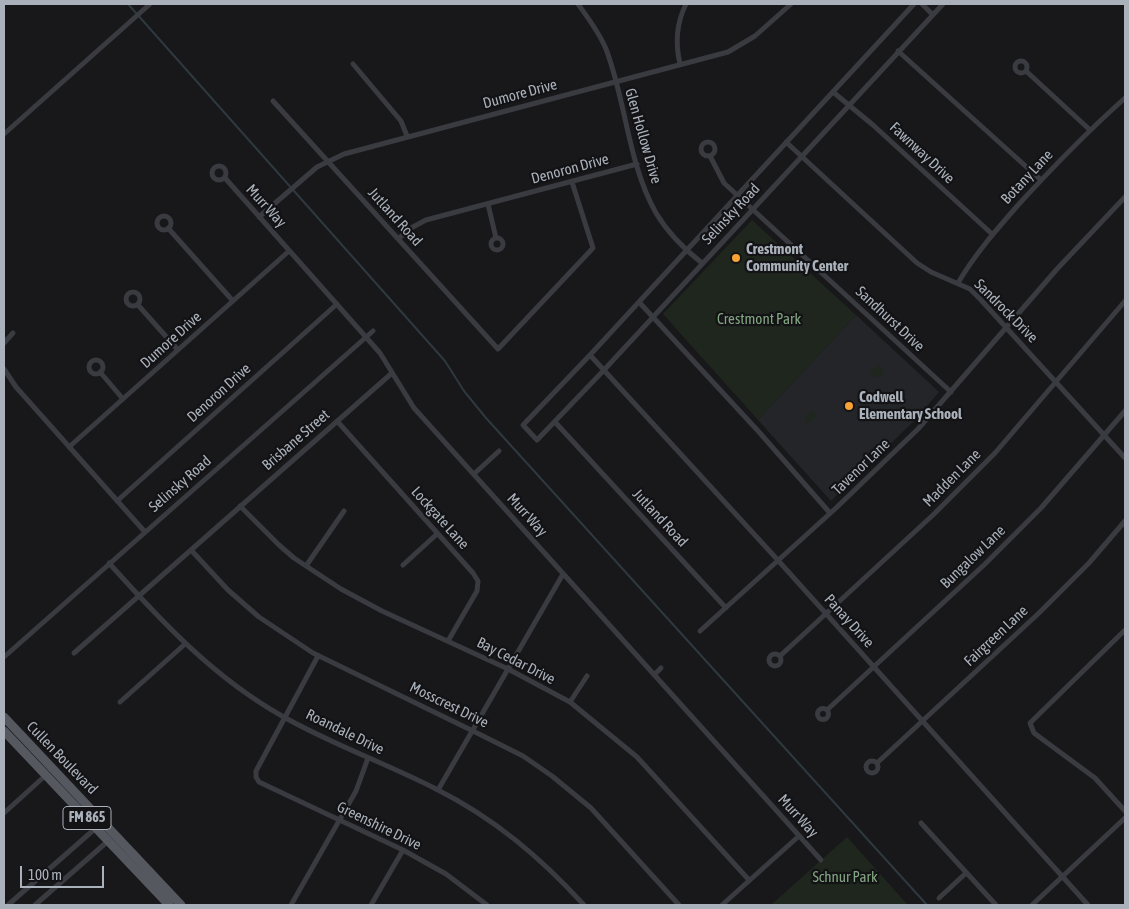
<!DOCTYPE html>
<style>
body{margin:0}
#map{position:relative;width:1129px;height:909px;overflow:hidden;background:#18181b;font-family:"Asap Condensed",sans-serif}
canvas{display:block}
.frame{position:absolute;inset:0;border:5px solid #aab1ba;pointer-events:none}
.scale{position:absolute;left:20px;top:866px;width:84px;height:22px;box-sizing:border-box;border:2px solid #aab1ba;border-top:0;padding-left:6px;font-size:15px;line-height:18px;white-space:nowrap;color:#aab1ba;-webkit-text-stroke:4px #131316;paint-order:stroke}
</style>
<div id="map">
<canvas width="1129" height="909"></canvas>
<div class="frame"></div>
<div class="scale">100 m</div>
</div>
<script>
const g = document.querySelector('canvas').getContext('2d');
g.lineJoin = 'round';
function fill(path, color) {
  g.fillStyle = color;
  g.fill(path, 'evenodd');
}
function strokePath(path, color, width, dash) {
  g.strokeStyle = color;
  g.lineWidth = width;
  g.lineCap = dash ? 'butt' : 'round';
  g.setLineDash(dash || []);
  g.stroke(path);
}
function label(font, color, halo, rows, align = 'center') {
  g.font = font + ' "Asap Condensed",sans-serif';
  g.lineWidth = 4.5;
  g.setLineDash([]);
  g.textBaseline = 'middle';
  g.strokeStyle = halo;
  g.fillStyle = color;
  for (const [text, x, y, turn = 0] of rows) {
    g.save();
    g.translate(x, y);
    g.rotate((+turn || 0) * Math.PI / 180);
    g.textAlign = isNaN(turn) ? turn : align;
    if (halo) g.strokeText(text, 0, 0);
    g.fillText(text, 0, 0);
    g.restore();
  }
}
fill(new Path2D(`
 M856 315 939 392 914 421 831 501 758 420Z`), '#242528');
fill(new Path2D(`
 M752 220 856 315 758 420 663 314Z
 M879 365 881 366 884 372 879 377H874L870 374V372Z
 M810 411 814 412 816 416 812 421 806 423 805 418Z
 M847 837 908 905H771Z`), '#1e261e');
strokePath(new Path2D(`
 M128 4 445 361 464 391 486 418 927 905`), '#2e393f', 2);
strokePath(new Path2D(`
 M578 4C588 18 599 32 606 49 626 101 628 164 656 213 668 233 684 249 702 263
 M914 4 590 355 523 425 537 440 604 370 943 4
 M922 4 933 15
 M898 51 1041 180
 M1015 67a6 6 0 1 1 12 0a6 6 0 1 1-12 0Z
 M353 64 401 121 407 136
 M680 64C675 43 676 24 686 4
 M1026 71 1090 130
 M833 92 873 125 992 234
 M273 101 498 349 593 248 572 182
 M4 134 150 4
 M701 149a7 7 0 1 1 14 0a7 7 0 1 1-14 0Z
 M786 142 917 263 931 272 970 289 981 300 1125 458
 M710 156 724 183 737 195 951 392
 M212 173a7 7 0 1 1 14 0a7 7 0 1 1-14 0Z
 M225 178 380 353 414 408 821 860
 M488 204 496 238
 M157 223a7 7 0 1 1 14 0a7 7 0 1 1-14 0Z
 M259 217 317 167 344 154 728 52 755 36 791 4
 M168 228 233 301
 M491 244a6 6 0 1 1 12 0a6 6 0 1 1-12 0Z
 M398 239 411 228 426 220 637 164
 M958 283C975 254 997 229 1019 204 1053 167 1088 131 1125 98
 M126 299a7 7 0 1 1 14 0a7 7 0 1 1-14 0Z
 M639 302 759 432 830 513
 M138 305 178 350
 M4 343 13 333
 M590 355 775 557 1088 905
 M89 367a7 7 0 1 1 14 0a7 7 0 1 1-14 0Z
 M4 369 16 387 145 532
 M100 372 123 399
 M337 421 473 573 478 581 477 591 448 641
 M555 422 726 608
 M69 447 289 251
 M474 474 499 451
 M117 501 337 304
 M240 506 279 545 294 558 341 589 382 611 508 669 570 702 637 757 749 880
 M191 550 228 590 259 617 313 653 473 731 523 756 552 776 591 808 679 905
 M109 563C161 621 213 677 282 716 331 744 385 763 436 789 494 818 540 857 584 905
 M403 565 437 534
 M306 566 344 511
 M1125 630 1030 723 1034 733 1095 778 1125 811
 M700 631 836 508 918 429 1057 269 1125 197
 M74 653 392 373
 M769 660a6 6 0 1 1 12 0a6 6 0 1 1-12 0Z
 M318 656 256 771V777L259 782 403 850 446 874 487 905
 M780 656 934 514 995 453 1125 301
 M4 657 373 331
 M654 675 661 668
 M120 702 185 644
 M570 702 587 676
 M817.5 714a5.5 5.5 0 1 1 11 0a5.5 5.5 0 1 1-11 0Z
 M827 710 985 564 1041 508 1125 411
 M866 767a6 6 0 1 1 12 0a6 6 0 1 1-12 0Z
 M877 763 1039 613 1089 563 1125 521
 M438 790 563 574
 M4 813 46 775
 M921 823 996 905
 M939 898 966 873
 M8 905 97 827
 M35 905 108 841V839
 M291 905 356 791 368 758
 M371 905 403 850
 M722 905 799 836
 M1032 905 1125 818`), '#393b40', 5);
strokePath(new Path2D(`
 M4 717 181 905
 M4 731 169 905`), '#55585f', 9);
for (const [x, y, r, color] of [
 [736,258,5,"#f6a235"],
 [849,406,5,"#f6a235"]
]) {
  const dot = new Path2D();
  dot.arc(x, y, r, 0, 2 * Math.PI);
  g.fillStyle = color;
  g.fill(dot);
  strokePath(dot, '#131316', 2);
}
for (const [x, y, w] of [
 [87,818,48]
]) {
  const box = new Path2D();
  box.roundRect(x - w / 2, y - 11.5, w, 23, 4);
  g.fillStyle = '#131316';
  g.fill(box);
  strokePath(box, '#aab1ba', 1);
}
label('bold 14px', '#aab1ba', null, [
 ["FM 865",87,818]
]);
label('15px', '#aab1ba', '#131316', [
 ["Dumore Drive",520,94,-15],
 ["Glen Hollow Drive",643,136,74],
 ["Fawnway Drive",922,153,43],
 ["Denoron Drive",570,169,-15],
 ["Botany Lane",1027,177,-47],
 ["Murr Way",266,206,48],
 ["Selinsky Road",731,214,-47],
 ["Jutland Road",395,217,48],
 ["Sandrock Drive",1006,311,45],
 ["Sandhurst Drive",890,319,43],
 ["Dumore Drive",171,340,-42],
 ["Denoron Drive",219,393,-42],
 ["Brisbane Street",296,440,-41],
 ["Tavenor Lane",861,467,-44],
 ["Madden Lane",952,478,-45],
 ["Selinsky Road",180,484,-41],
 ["Murr Way",527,515,48],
 ["Lockgate Lane",440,518,48],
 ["Jutland Road",660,518,47],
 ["Bungalow Lane",973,557,-44],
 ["Panay Drive",849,621,48],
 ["Fairgreen Lane",996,636,-43],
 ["Bay Cedar Drive",516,661,27],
 ["Mosscrest Drive",449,705,26],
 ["Roandale Drive",345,732,26],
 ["Cullen Boulevard",62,758,46],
 ["Murr Way",798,816,48],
 ["Greenshire Drive",379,826,26]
]);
label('bold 15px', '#aab1ba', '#131316', [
 ["Crestmont",746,249],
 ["Community Center",746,266],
 ["Codwell",859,397],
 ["Elementary School",859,414]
], 'left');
label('15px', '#82a681', '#131316', [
 ["Crestmont Park",759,319],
 ["Schnur Park",845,877]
]);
</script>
